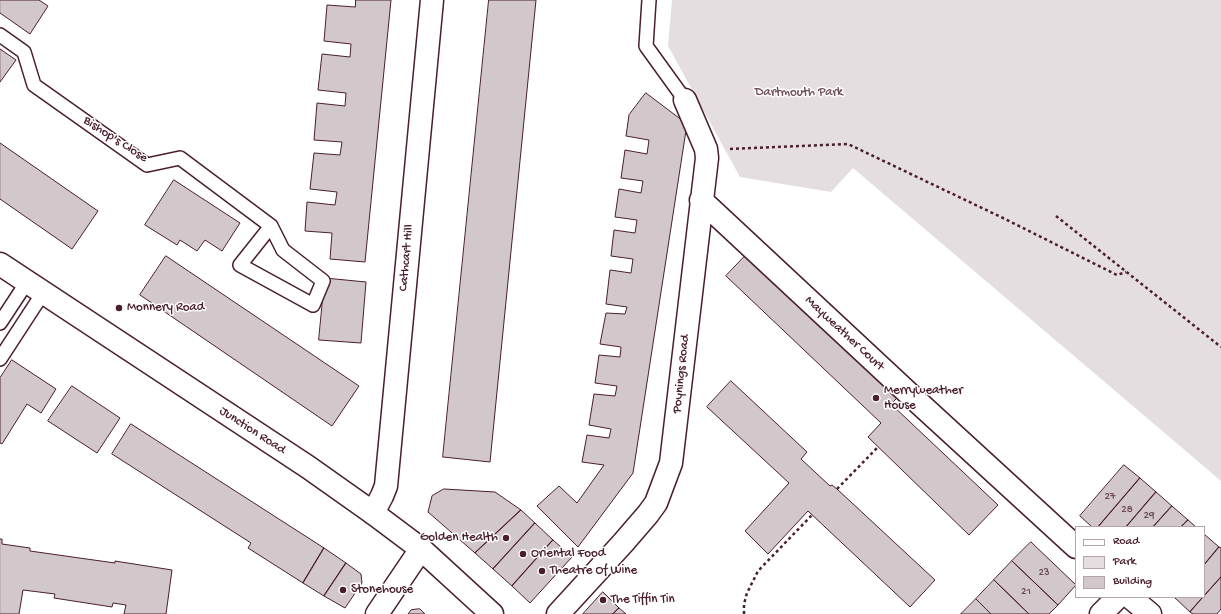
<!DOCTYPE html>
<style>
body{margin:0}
#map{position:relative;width:1221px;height:614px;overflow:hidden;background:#fff;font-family:"Gochi Hand",sans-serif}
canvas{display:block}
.legend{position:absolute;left:1075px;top:526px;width:130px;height:72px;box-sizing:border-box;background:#fff;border:1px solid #b7a5aa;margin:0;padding:5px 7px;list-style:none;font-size:12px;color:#4a1f2b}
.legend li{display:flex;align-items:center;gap:8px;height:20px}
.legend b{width:20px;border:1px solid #b7a5aa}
</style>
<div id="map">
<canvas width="1221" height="614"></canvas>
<ul class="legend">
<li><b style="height:5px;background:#fff"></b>Road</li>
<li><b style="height:11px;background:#e5dee0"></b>Park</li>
<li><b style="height:11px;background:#d2c7cb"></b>Building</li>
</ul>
</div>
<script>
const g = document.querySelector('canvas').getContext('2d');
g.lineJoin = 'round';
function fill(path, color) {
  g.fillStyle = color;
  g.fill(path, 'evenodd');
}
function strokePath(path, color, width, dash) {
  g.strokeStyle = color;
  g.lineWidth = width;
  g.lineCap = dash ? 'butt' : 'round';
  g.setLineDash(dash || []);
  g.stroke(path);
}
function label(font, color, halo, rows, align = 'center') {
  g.font = font + ' "Gochi Hand",sans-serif';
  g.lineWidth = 3;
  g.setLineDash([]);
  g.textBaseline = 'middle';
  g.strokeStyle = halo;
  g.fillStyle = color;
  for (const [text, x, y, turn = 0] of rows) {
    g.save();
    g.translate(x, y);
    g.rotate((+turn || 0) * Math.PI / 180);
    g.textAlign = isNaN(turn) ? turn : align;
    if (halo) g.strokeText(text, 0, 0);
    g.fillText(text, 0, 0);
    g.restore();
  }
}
fill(new Path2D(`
 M672 0H1221V481L853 168 831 192 740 177 668 46Z`), '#e5dee0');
const building = new Path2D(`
 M0 0H39L48 6 30 34 0 13Z
 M356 0H391L365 262 330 259 332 233 305 231 307 202 335 205 337 192 310 189 314 153 340 155 342 142 314 140 317 103 345 106 346 93 318 90 322 54 350 57 351 44 324 41 327 5 355 7Z
 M489 0H536L490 462 443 457Z
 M0 49 16 60 0 82Z
 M646 93 687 124 633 473 578 547 537 506 559 486 577 503 604 465 582 462 587 435 609 438 611 429 589 425 594 394 615 396 617 386 595 383 599 355 620 357 621 347 600 344 606 313 625 314 627 307 606 304 610 270 631 273 633 259 611 256 614 230 635 233 637 220 615 217 619 189 641 193 643 181 621 178 625 150 647 154 649 140 626 136 629 115Z
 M0 143 98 211 72 249 0 199Z
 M174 180 240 223 222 251 205 240 197 251 180 240 177 245 145 225Z
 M748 253 903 392 891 404 998 505 969 535 868 437 881 423 726 276Z
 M166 256 359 386 332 426 140 295Z
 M325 278 366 282 361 343 319 340Z
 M12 360 56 389 41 413 27 404 2 444 0 443V378Z
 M731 381 807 452 801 459 830 486 832 485 837 489 935 580 910 607 808 511 768 554 745 531 789 483 707 407Z
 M72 386 120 418 97 453 48 421Z
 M131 424 324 548 303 583 248 548 251 543 112 454Z
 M1124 465 1140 478 1098 527H1092L1080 516Z
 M1140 478 1156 492 1126 527H1098Z
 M444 489 495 492 521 510 475 553 428 512 432 496Z
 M1156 492 1172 506 1153 527H1126Z
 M1172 506 1188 520 1181 527H1153Z
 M521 510 535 523 493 569 475 553Z
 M1188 520 1196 527H1181Z
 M535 523 553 540 512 586 493 569Z
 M1204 534 1219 547 1204 565Z
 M0 539H2V544L30 548V551L115 563V561L172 570 166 614H124L126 605 113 603 112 607 54 598 55 594 23 590 19 614H0Z
 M553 540 572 557 530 603 512 586Z
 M1031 542 1076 585 1058 605 1012 561Z
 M1219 547 1221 548V577L1204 596V565Z
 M324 548 346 563 324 596 303 583Z
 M1012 561 1058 605 1049 614H1029L994 580Z
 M346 563 361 574 362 583 345 608 324 596Z
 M1221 577V609L1217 614H1193L1190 612Z
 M994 580 1029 614H991L976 599Z
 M603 592 619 608 613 614H583Z
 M1176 597H1203L1190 612 1175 598Z
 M976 599 991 614H961Z
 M619 608 626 614H613Z
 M420 609 425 614H408L411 610Z`);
fill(building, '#d2c7cb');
strokePath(building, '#4a1f2b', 1);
const lane = new Path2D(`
 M649 0 646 46 685 100
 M0 35 24 52 34 85 147 165 180 158 271 226 283 250 323 281 313 305 240 265 271 226
 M0 323 27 282
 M0 359 43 293`);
const street = new Path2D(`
 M701 200 920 404 1076 547
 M373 513 382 496 386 486 432 0
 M1130 597 1150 614
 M377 614 421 549
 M558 614 623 543 648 514 656 503 671 463 707 158 706 149 685 100
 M1101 614 1118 597`);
const primary = new Path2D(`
 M0 264 308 467 373 513 421 549 492 614`);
strokePath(lane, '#4a1f2b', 16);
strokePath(street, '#4a1f2b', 25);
strokePath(primary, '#4a1f2b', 25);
strokePath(new Path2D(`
 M730 149 848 144 1003 218 1117 275 1126 272
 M1056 216 1221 347
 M837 489 878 447
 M744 614V604L747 593 758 571 812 515`), '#4a1f2b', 2.5, [3, 3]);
strokePath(lane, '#fff', 13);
strokePath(street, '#fff', 22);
strokePath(primary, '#fff', 22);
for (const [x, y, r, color] of [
 [119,308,4,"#4a1f2b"],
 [876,398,4,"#4a1f2b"],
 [506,538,4,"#4a1f2b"],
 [523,554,4,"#4a1f2b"],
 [542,571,4,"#4a1f2b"],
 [343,590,4,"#4a1f2b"],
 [603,600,4,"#4a1f2b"]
]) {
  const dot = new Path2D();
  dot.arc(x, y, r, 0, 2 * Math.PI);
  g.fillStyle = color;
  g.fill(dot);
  strokePath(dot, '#fff', 1.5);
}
label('11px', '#6c4953', null, [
 ["27",1110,497],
 ["28",1127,510],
 ["29",1149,516],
 ["23",1044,573],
 ["21",1026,592]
]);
label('13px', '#714f58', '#fff', [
 ["Dartmouth Park",799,93]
]);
label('13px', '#4a1f2b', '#fff', [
 ["Bishop's Close",115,140,33],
 ["Cathcart Hill",407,258,-85],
 ["Mayweather Court",844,334,43],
 ["Poynings Road",682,374,-84],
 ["Junction Road",252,431,33]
]);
label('13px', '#4a1f2b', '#fff', [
 ["Monnery Road",127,308],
 ["Merryweather",884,391],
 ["House",884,406],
 ["Golden Health",498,538,"right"],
 ["Oriental Food",531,554],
 ["Theatre Of Wine",550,571],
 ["Stonehouse",351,590],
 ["The Tiffin Tin",611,600]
], 'left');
</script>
